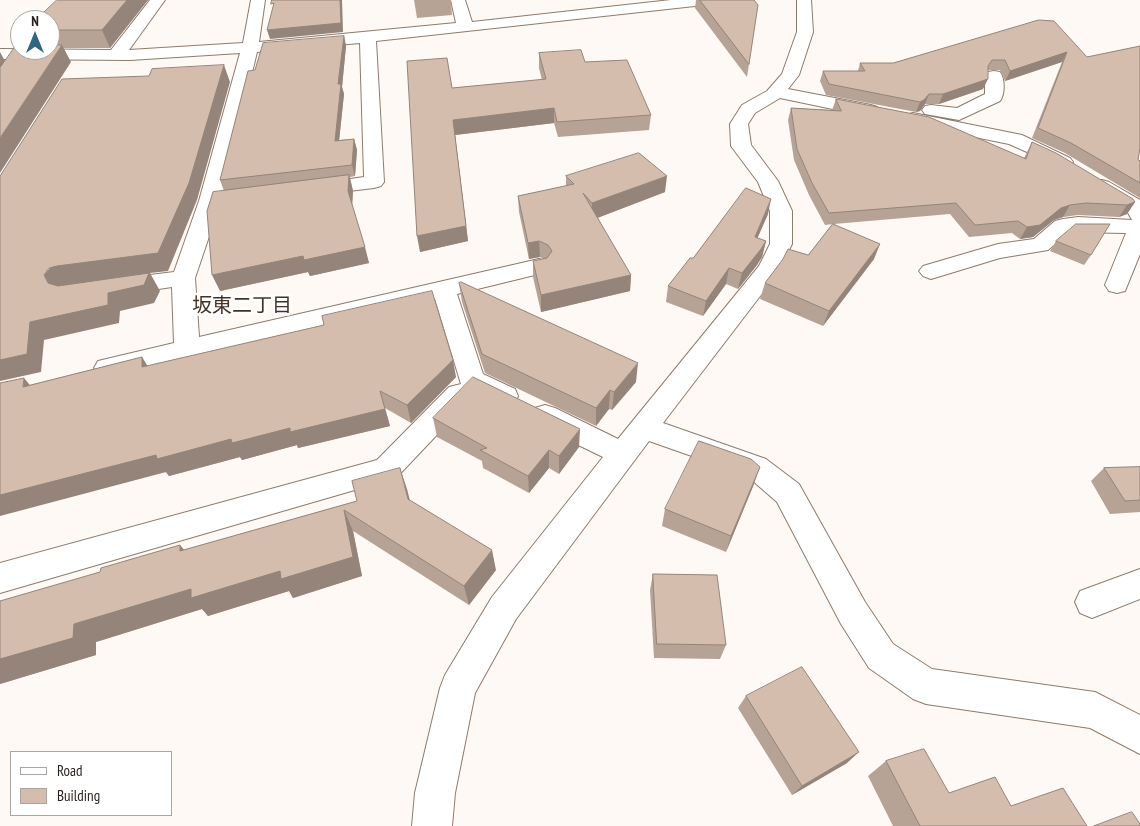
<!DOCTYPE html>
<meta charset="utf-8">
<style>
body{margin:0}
#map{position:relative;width:1140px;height:826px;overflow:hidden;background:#fef9f5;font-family:"PT Sans Narrow",sans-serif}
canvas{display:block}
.legend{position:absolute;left:10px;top:751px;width:162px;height:65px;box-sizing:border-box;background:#fff;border:1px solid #a8a5a3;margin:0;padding:6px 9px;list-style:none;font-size:15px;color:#261e18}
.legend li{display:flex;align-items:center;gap:10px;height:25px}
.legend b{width:25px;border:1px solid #a8a5a3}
.north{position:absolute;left:10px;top:10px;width:50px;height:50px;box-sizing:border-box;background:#fff;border:1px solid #a8a5a3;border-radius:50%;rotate:0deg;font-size:14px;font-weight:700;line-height:20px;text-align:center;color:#261e18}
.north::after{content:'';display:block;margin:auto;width:18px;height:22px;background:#326582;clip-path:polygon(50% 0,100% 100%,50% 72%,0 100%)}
</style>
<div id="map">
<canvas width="1140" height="826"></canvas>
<ul class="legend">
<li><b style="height:6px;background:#fff"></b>Road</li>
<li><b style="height:14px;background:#d4bdad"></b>Building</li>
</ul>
<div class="north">N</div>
</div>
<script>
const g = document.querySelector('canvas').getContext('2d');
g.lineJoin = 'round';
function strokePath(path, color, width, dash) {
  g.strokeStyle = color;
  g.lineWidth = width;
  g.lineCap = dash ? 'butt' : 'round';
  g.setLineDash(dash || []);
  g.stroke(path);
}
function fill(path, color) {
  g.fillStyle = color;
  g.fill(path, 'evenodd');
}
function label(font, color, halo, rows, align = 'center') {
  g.font = font + ' "PT Sans Narrow","Noto Sans JP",sans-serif';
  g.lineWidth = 5;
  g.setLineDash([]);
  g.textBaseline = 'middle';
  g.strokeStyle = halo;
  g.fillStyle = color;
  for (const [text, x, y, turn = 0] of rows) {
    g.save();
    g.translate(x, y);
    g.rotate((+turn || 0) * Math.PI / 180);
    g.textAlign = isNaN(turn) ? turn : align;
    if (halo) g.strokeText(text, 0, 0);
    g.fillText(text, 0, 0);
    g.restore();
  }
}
const street = new Path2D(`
 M150 0H165L129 50 243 43 251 0H265L259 42 456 23 451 0H465L472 22 671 0H720L718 3 713 4 376 41 384 182 381 186 374 188 316 195 309 193 306 189 309 185 364 177 360 43 257 52 221 201 195 278 199 337 539 259 547 262 551 267 547 272 457 294 483 374 515 389 518 396 515 403 505 406 471 391 472 394 469 401 396 478 0 593V563L377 460 449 387 461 384 435 299 107 378 98 375 94 368 98 361 174 343 172 287 118 295 110 293 106 287 110 281 118 279 174 272 199 201 240 53 130 60 0 59V49L111 50Z
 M797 0H811L813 32 799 75 788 89 871 105 877 107 880 111 877 115 871 117 780 98 755 113 748 124 751 145 778 181 792 211V244L777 274 663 423 766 459 799 484 865 602 893 644 932 669 1095 692 1140 715V754L1090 728 926 704 913 699 869 668 841 624 777 502 746 475 649 441 516 619 475 693 455 793 452 826H412L415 793 440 688 445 675 492 597 603 457 535 424 531 416 535 408 545 405 555 408 618 439 759 266 770 244V211L758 182 731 146 730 124 742 105 767 91 782 74 797 32Z
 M994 71 1000 72C1005 79 1005 94 1000 101L959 120 925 114 922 110 925 106 931 105 957 108 985 94V76L988 72Z
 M913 113 1022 135 1070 158 1073 162 1070 166 1063 168 1009 144 906 123 904 119 906 115Z
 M1102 180 1109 182 1140 200V254L1125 291 1117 293 1109 291 1105 285 1126 233 1069 232 1048 250 1000 258 931 279 923 276 919 271 923 266 998 244 1034 239 1055 221 1063 219 1078 217 1132 220 1126 209 1095 190 1092 186 1095 182Z
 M1140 569V599L1092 618 1080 613 1075 602 1080 591Z`);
strokePath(street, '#907a6b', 2);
fill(street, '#fff');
fill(new Path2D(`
 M148 0 110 48H63L71 62 5 61 50 50V20Z
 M414 0H451L452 15 417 18Z
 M696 0H754L749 64 747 77 695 8Z
 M1054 21 1138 160 1140 161V198L1065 153 1032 138 1062 62 1005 81 1000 70H988L983 89 939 104H925L920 111 916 112 826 95 820 81 823 71H858L860 63H893Z
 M344 36 346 46 342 87 344 94 339 140 354 139 357 150 355 176 350 177 353 191 352 206 369 263 310 276 308 272 220 291 224 191 220 180 255 70Z
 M539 53 585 62 651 115 649 130 558 137 554 123 455 135 468 241 420 252 452 88 542 80 539 68Z
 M836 99 1024 158 1032 142 1135 202 1127 214 1119 217 1078 215 1063 217 1054 220 1033 237 1020 239 1012 233 969 237 950 214 834 224 874 259 823 326 760 299 765 283 808 255 833 224 825 225 809 195 794 160 788 120 791 108 832 110Z
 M566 176 665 192 597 218 631 275 630 291 541 312 533 277V261L543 259 540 257 529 259 519 212 518 196 566 186Z
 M768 214 757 238 766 241 762 257 757 265 738 289 726 284 703 316 666 302 668 286 693 258Z
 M1056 241 1091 255 1084 265 1050 251Z
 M459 283 636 382 612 410 609 409 596 426 485 373 462 302Z
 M142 357 147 366 456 377 411 423 385 408 390 426 298 448 297 445 242 460 240 457 169 476 166 472 30 385Z
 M433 418 579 447 559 474 549 468 529 493 483 468 482 461 437 437Z
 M1140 467V512L1110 514 1091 481 1104 468Z
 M400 468 409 500 496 570 469 605 353 531 362 576 293 598 289 591 208 616 202 609 96 642V655L0 684 184 550 357 501Z
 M754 484 726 552 662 526 665 509Z
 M653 574 726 645 720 659 654 658 650 590Z
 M746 696 847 763 792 795 738 708Z
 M886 761 949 793 1011 806 1087 826H893L868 776Z`), '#b6a395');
fill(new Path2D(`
 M127 0H148L110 48 102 30Z
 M340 0H342L343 32 270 39 267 30Z
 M344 36 346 46 342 87 344 94 338 151 335 141 338 84Z
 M62 45 71 62 0 173V138Z
 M0 52 5 61 0 68Z
 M1067 52 1062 62 1005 81 1010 71Z
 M224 65 230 82 197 200 168 271 150 273 160 291 154 303 120 311 119 323 44 340 41 372 0 381V360L30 322 56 293 48 283 44 275Z
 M988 79 983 89 939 104 943 94Z
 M929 94 925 104 920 111 916 112 920 102Z
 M554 108V123L455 135 468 241 420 252 417 236 453 120Z
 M354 139 357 150 355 176 352 165Z
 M349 175 353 191 352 207 348 191Z
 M667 176 665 192 592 220V203Z
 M771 199 768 214 751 253 755 237Z
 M1135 202 1127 214 1119 217 1127 205Z
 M1070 205 1063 217 1054 220 1033 237 1020 239 1027 227 1061 208Z
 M539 241 540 257 529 259 528 243Z
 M766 241 762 257 757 265 738 289 742 273Z
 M880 244 874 259 823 326 829 311Z
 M365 247 369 263 310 276 308 272 220 291 212 275 303 256Z
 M729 268 726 284 703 316 706 301Z
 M631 275 630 291 541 312V295Z
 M142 357 153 375 142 367Z
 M453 360 456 377 411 423 407 405Z
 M638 363 636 382 612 410 614 392Z
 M24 378 39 396 23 387Z
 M610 390 609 409 596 426V408Z
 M380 391 390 426 298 448 297 445 242 460 240 457 169 476 166 472 0 516V495Z
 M580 429 579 447 559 474V456Z
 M549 450V468L529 493 528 476Z
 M760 467 754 484 726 552 731 536Z
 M400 468 407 489 415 520 408 499Z
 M344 510 353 531 362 576 293 598 289 591 208 616 202 609 96 642V655L0 684V659L74 624Z
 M180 545 197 565 180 551Z
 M492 550 496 570 469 605 464 586Z
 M859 752 847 763 792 795 802 786Z`), '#948479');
const building = new Path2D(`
 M57 0H127L102 30H50V20H36Z
 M272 0H340L341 23 267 30 274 3 271 4Z
 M700 0H754L758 5 749 64Z
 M1039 20 1054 21 1087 57 1140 46V148L1138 160 1140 161V183L1071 143 1038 128 1067 52 1010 71 1005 60H992L988 66V79L943 94H929L924 100 920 102 829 84 823 71H865L860 63H893Z
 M344 36 338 84H341L335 141 354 139 352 165 220 180 248 71 255 70 263 43Z
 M17 44H20V50H50V45H62L0 138V68Z
 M581 50 585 62 627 60 651 115 557 122 554 108 453 120 466 226 417 236 407 61 447 58 452 88 546 79 539 53Z
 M224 65 189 183 158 253 57 266 49 268 44 275 48 283 58 286 149 273 144 285 108 293V305L30 322 27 354 0 360V176L62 79 149 76 152 69Z
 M836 99 929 117 1026 159 1032 142 1056 153 1133 199 1135 202 1127 205 1086 203 1070 205 1061 208 1040 225 1027 227 1018 221 975 225 956 203 829 213 812 183 797 149 791 108 841 111Z
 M639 153 667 176 592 203 583 193 631 275 541 295 533 261 547 258 552 251 548 245 539 241 528 243 518 196 574 184 566 176Z
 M349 175 348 191 365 247 304 260 303 256 212 275 207 211 213 192Z
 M746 188 771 199 755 237 766 241 761 249 742 273 729 268 706 301 668 286 690 258H693Z
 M833 224 880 244 829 311 765 283 783 259 788 249 808 255Z
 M1076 224H1110L1091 255 1056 241Z
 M461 282 638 363 614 392 610 390 596 408 482 354 459 283Z
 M432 291 453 360 407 405 380 391 385 409 290 432V428L232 443 231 439 157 459 156 455 0 495V383L24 378 23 387 142 357V367L324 325 322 316Z
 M473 377 580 429 559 456 549 450 528 476 480 450 487 448 433 418Z
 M699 441 751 459 760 467 731 536 665 509Z
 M1140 467V500L1125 501 1104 468Z
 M400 468 408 499 492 550 464 586 344 510 353 557 281 579 280 571 191 598V589L74 624 73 638 0 659V601L100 572 101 568 180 545V551L357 501 352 481Z
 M653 574 717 575 726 645 657 644Z
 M802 667 859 752 802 786 746 696Z
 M924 749 949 793 995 777 1011 806 1063 788 1087 826H920L886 761Z
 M1132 812 1140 824V826H1094Z`);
fill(building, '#d4bdad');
strokePath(building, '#948479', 1);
label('20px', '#443225', '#fff', [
 ["坂東二丁目",242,306]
]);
</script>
